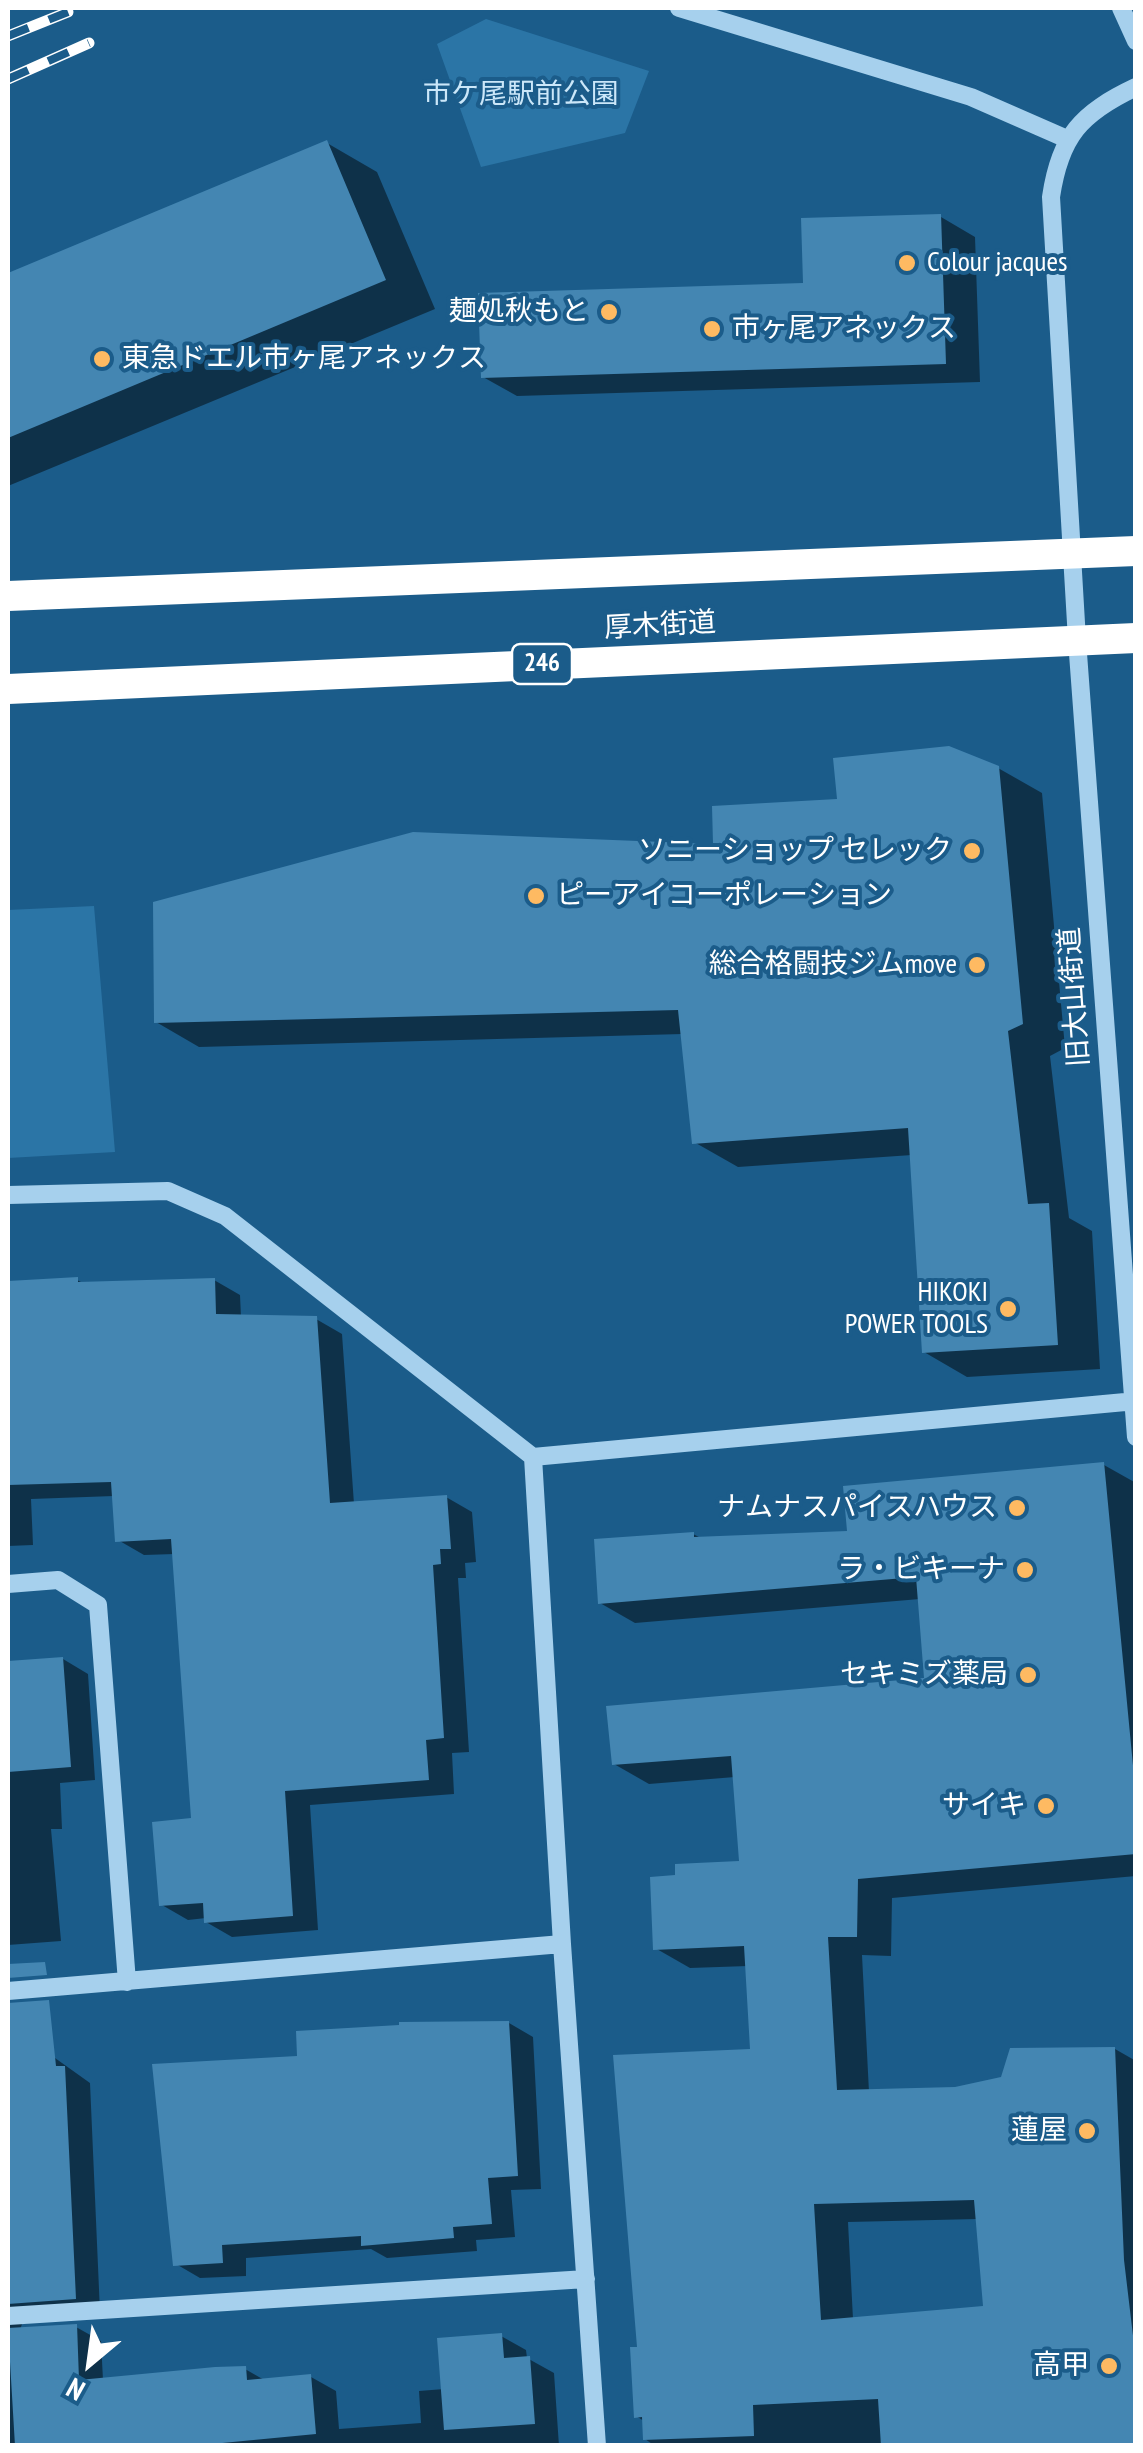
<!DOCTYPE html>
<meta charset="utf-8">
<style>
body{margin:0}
#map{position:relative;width:1143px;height:2453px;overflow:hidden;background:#1b5c8a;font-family:"PT Sans Narrow",sans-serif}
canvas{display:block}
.frame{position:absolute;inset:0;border:10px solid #fff;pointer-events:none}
.north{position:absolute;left:40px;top:2313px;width:100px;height:100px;-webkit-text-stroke:8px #1b5c8a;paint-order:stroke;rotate:209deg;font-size:28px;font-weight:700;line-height:40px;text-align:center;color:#fff}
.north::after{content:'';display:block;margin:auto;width:35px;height:45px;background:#fff;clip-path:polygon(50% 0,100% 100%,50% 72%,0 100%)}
</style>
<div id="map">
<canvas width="1143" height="2453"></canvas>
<div class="frame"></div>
<div class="north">N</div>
</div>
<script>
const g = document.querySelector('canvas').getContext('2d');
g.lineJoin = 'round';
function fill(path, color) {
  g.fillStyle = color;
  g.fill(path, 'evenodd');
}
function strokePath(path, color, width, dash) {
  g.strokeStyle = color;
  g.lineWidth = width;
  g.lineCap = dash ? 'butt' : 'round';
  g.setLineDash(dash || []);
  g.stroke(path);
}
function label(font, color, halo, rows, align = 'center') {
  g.font = font + ' "PT Sans Narrow","Noto Sans JP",sans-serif';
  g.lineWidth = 8;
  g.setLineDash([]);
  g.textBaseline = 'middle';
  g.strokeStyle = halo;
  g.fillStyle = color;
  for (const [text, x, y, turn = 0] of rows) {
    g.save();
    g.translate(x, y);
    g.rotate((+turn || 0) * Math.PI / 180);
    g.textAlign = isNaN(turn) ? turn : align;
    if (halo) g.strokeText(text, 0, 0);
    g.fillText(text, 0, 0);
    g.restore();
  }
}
fill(new Path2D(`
 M486 19 649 71 625 133 481 167 437 44Z
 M94 906 115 1152 8 1158V910Z`), '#2b75a6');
fill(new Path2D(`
 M327 143 377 172 435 309 8 486V276Z
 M941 217 975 237 980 382 517 396 483 377 806 286Z
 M998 768 1042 793 1065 1048 1050 1056 1069 1218 1092 1231 1100 1369 967 1377 924 1352 912 1155 738 1167 694 1142 683 1034 199 1047 156 1022 716 846 840 801Z
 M77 1280 85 1284 214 1280 240 1295 241 1317 316 1319 342 1334 354 1504 446 1497 472 1512 476 1562 465 1563 466 1578H458L469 1752 452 1753 454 1794 310 1805 318 1930 232 1937 206 1922V1918L188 1920 162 1905 193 1820 175 1554 144 1555 118 1540 114 1496 31 1499 33 1545 8 1546V1284Z
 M1104 1465 1136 1483V1876L892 1898 891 1956 862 1955 869 2092 956 2089 1115 2049 1136 2061V2446H655L645 2439 644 2421 636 2416 640 2349 753 2051 748 1966 690 1968 655 1948 742 1863 735 1777 649 1784 614 1764 927 1681 920 1599 635 1623 600 1603 693 1534 703 1539 850 1533ZM978 2219 986 2308 853 2319 848 2222Z
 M63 1659 88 1674 95 1780 60 1783 62 1829H51L61 1941 8 1945V1662Z
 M509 2023 533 2037 541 2189 511 2190 515 2237 476 2240 477 2251 387 2258 371 2249 246 2258V2276L200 2278 176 2264 300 2059Z
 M55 2058 90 2083 100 2312 22 2324 20 2330 76 2327 101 2341 103 2380 245 2369 266 2381 311 2377 336 2391 339 2429 421 2423 419 2391 444 2389 501 2336 526 2350 527 2358 554 2373 559 2446H8V2063Z`), '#0007');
fill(new Path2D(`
 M327 140 386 280 8 438V273Z
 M941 214 946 364 481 378 478 293 803 283 801 218Z
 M949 746 999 766 1023 1024 1008 1031 1028 1204 1049 1203 1058 1345 922 1353 908 1128 692 1144 678 1010 154 1023 153 902 413 832 713 844 712 806 837 799 833 758Z
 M78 1277V1282L215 1278 216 1314 317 1316 330 1503 447 1495 451 1549H440L441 1564 433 1565 444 1738 426 1740 429 1780 285 1791 293 1916 204 1923 203 1903 159 1906 152 1822 191 1818 171 1539 115 1542 111 1482 8 1485V1281Z
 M1104 1462 1136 1797V1854L858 1879 857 1937H828L837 2090 955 2087 1001 2077 1010 2048 1115 2047 1124 2260 1136 2361V2446H881L878 2399 753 2405 754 2436 643 2440 642 2417 634 2418 630 2347H637L613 2055 750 2049 744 1946 653 1950 650 1877 675 1875V1864L739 1861 731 1756 612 1765 606 1706 924 1678 916 1577 598 1604 594 1539 694 1532V1537L847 1531 843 1486ZM974 2200 983 2306 821 2320 814 2204Z
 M63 1657 71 1767 8 1772V1661Z
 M45 1962 47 1975 8 1978V1964Z
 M49 2000 56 2066H65L76 2299 8 2304V2003Z
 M509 2021 518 2176 488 2178 492 2224 453 2227 454 2238 361 2246V2236L222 2245 223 2263 173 2266 152 2064 297 2056 296 2031 399 2025V2022Z
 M77 2324 79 2380 215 2367 246 2366 247 2380 311 2374 316 2434 191 2446H15L8 2328Z
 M502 2333 504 2358 530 2356 535 2424 444 2430 437 2338Z`), '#4486b2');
strokePath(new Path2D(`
 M679 8 971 97 1067 139
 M1121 8 1136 41
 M1136 87C1081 113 1060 136 1051 197L1077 640 1136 1437
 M8 1195 168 1191 225 1216 533 1457 1136 1401
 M533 1457 562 1944 597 2446
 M8 1584 58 1580 98 1605 127 1982
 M8 1991 562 1944
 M8 2316 586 2279`), '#a6d0ed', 18);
strokePath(new Path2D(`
 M8 596 1136 551
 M8 689 1136 638`), '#fff', 30);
const rail = new Path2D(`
 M8 36 68 12
 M8 79 89 43`);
strokePath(rail, '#fff', 11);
strokePath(rail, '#1b5c8a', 8, [22]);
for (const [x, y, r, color] of [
 [907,263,10,"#feba62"],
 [609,312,10,"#feba62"],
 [712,329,10,"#feba62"],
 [102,359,10,"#feba62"],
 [972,851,10,"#feba62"],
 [536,896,10,"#feba62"],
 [977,965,10,"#feba62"],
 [1008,1309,10,"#feba62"],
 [1017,1508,10,"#feba62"],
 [1025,1570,10,"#feba62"],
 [1028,1675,10,"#feba62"],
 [1046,1806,10,"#feba62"],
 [1087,2131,10,"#feba62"],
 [1109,2366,10,"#feba62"]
]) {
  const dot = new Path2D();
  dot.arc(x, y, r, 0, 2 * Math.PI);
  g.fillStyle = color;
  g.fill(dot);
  strokePath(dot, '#1b5c8a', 4);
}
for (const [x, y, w] of [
 [542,664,60]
]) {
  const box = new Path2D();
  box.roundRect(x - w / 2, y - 20, w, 40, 8);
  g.fillStyle = '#1b5c8a';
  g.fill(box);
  strokePath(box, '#fff', 2.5);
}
label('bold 25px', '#fff', null, [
 ["246",542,664]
]);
label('28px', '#cbe7f9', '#1b5c8a', [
 ["市ケ尾駅前公園",521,95]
]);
label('28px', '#fff', '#1b5c8a', [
 ["Colour jacques",927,263,"left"],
 ["麺処秋もと",589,312],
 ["市ヶ尾アネックス",732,329,"left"],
 ["東急ドエル市ヶ尾アネックス",122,359,"left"],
 ["ソニーショップ セレック",952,851],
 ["ピーアイコーポレーション",556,896,"left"],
 ["総合格闘技ジムmove",957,965],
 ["HIKOKI",988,1293],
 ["POWER TOOLS",988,1325],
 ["ナムナスパイスハウス",997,1508],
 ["ラ・ビキーナ",1005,1570],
 ["セキミズ薬局",1008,1675],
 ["サイキ",1026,1806],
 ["蓮屋",1067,2131],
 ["高甲",1089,2366]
], 'right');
label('28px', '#fff', '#1b5c8a', [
 ["厚木街道",660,626,-3],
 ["旧大山街道",1075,997,-94]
]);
</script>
